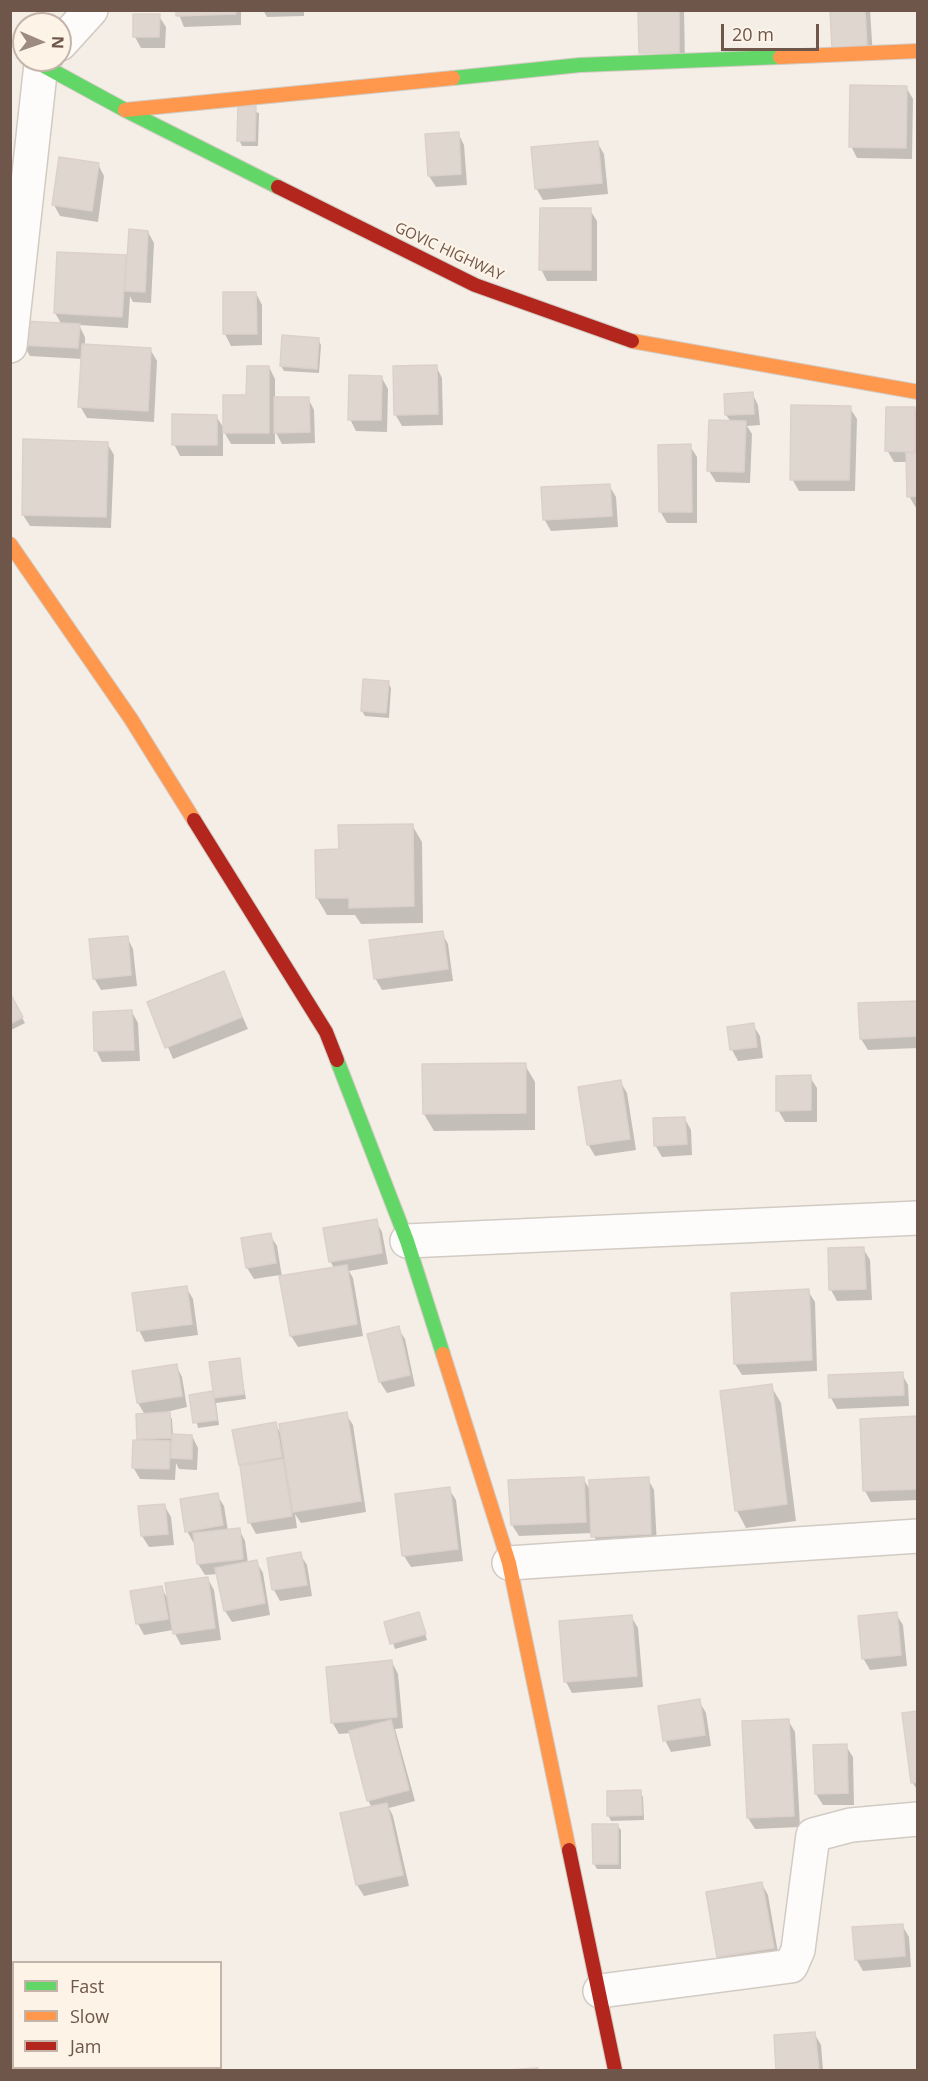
<!DOCTYPE html>
<style>
body{margin:0}
#map{position:relative;width:928px;height:2081px;overflow:hidden;background:#f4eee7;font-family:"Open Sans",sans-serif}
canvas{display:block}
.frame{position:absolute;inset:0;border:12px solid #6e564b;pointer-events:none}
.legend{position:absolute;left:12px;top:1961px;width:210px;height:108px;box-sizing:border-box;background:#fdf3e7;border:2px solid #c4b4a9;margin:0;padding:8px 10px;list-style:none;font-size:18px;color:#6e564b}
.legend li{display:flex;align-items:center;gap:12px;height:30px}
.legend b{width:30px;border:2px solid #c4b4a9}
.north{position:absolute;left:12px;top:12px;width:60px;height:60px;box-sizing:border-box;background:#fdf3e7;border:2px solid #c4b4a9;border-radius:50%;rotate:92deg;font-size:16px;font-weight:700;line-height:24px;text-align:center;color:#6e564b}
.north::after{content:'';display:block;margin:auto;width:21px;height:27px;background:#9d8b82;clip-path:polygon(50% 0,100% 100%,50% 72%,0 100%)}
.scale{position:absolute;left:721px;top:24px;width:98px;height:27px;box-sizing:border-box;border:3px solid #6e564b;border-top:0;padding-left:8px;font-size:18px;line-height:21px;white-space:nowrap;color:#6e564b;-webkit-text-stroke:4px #fdf3e7;paint-order:stroke}
</style>
<div id="map">
<canvas width="928" height="2081"></canvas>
<div class="frame"></div>
<ul class="legend">
<li><b style="height:8px;background:#63d668"></b>Fast</li>
<li><b style="height:8px;background:#ff974d"></b>Slow</li>
<li><b style="height:8px;background:#b3261e"></b>Jam</li>
</ul>
<div class="north">N</div>
<div class="scale">20 m</div>
</div>
<script>
const g = document.querySelector('canvas').getContext('2d');
g.lineJoin = 'round';
function fill(path, color) {
  g.fillStyle = color;
  g.fill(path, 'evenodd');
}
function strokePath(path, color, width, dash) {
  g.strokeStyle = color;
  g.lineWidth = width;
  g.lineCap = dash ? 'butt' : 'round';
  g.setLineDash(dash || []);
  g.stroke(path);
}
function label(font, color, halo, rows, align = 'center') {
  g.font = font + ' "Open Sans",sans-serif';
  g.lineWidth = 4.5;
  g.setLineDash([]);
  g.textBaseline = 'middle';
  g.strokeStyle = halo;
  g.fillStyle = color;
  for (const [text, x, y, turn = 0] of rows) {
    g.save();
    g.translate(x, y);
    g.rotate((+turn || 0) * Math.PI / 180);
    g.textAlign = isNaN(turn) ? turn : align;
    if (halo) g.strokeText(text, 0, 0);
    g.fillText(text, 0, 0);
    g.restore();
  }
}
fill(new Path2D(`
 M177 10H241V25L184 27Z
 M263 10H304V16L267 17Z
 M640 10H684L685 64Z
 M832 10H870L873 57Z
 M159 16 166 27 165 48H141L135 37Z
 M906 87 913 99 912 159 857 158 851 146Z
 M240 107 259 113 258 146H242L239 140Z
 M458 133 464 145 467 185 436 187 429 176Z
 M597 142 604 154 608 194 543 200 536 188Z
 M98 164 104 176 98 222 60 216 54 205Z
 M590 210 597 221V281H547L541 269Z
 M148 232 154 243 151 303 133 302 130 296 128 328 79 325 85 337V345L150 349 157 361 154 422 87 418 80 406 83 359 30 356 23 344 62 325 55 313 125 257 128 263Z
 M256 293 262 305V345L231 346 225 334V294Z
 M318 339 321 345 319 373 284 371 281 366Z
 M436 366 442 378 443 425 402 426 395 414Z
 M269 367 275 379V399L308 398 314 410 315 443 282 444 275 431V444H231L223 430V456H180L174 444 216 416 225 430Z
 M382 378 388 389 387 432 356 431 350 419Z
 M752 393 758 405 760 425 747 426 752 434 750 483 716 482 709 471 731 422 726 415Z
 M850 408 857 419 855 491H799L792 479Z
 M915 409 918 414 916 508 909 496 908 462H894L887 450Z
 M107 443 114 455 111 528 30 526 23 515Z
 M690 446 697 457V523H667L660 511Z
 M609 485 616 497 618 527 551 531 544 519Z
 M388 682 391 688 389 718 365 716 362 711Z
 M412 825 422 842 423 923 361 924 355 915H327L317 898 340 850Z
 M442 933 448 944 453 981 382 990 375 978Z
 M127 937 133 949 137 986 101 990 94 978Z
 M223 973 248 1029 173 1059 149 1003Z
 M10 995 25 1023 11 1030 10 1029Z
 M918 1002V1048L868 1050 861 1039Z
 M132 1012 138 1023 140 1061 102 1062 96 1050Z
 M753 1025 760 1036 763 1058 738 1061 732 1050Z
 M525 1065 535 1082V1130L434 1131 424 1114Z
 M810 1077 817 1088V1122H785L778 1110Z
 M620 1081 627 1093 636 1150 595 1156 588 1144Z
 M685 1119 691 1130 692 1155 662 1157 655 1145Z
 M376 1221 382 1232 388 1264 349 1271 353 1278 363 1336 298 1347 291 1336 280 1275 254 1279 247 1268 242 1240 270 1235 277 1246 282 1277 334 1268 330 1261Z
 M863 1248 870 1260 872 1300 837 1301 831 1290Z
 M186 1287 193 1299 198 1335 145 1342 139 1330Z
 M808 1291 815 1302 817 1371 742 1375 735 1364Z
 M398 1328 405 1339 415 1386 387 1393 380 1382Z
 M239 1360 246 1399 216 1403 219 1425 198 1428 191 1396 214 1393Z
 M176 1365 182 1377 187 1407 158 1414H169L172 1419 173 1435 192 1436 198 1448 197 1470 179 1469 176 1463 175 1480 140 1479 133 1467 145 1415 138 1403 133 1372Z
 M902 1374 908 1385 909 1406 837 1409 831 1398 830 1377Z
 M771 1386 781 1403 796 1521 746 1528 737 1511Z
 M346 1414 353 1425 366 1512 301 1523 295 1514 297 1528 256 1534 250 1523 242 1464 275 1424 282 1435Z
 M918 1418V1500L871 1502 865 1491Z
 M583 1478 591 1492 648 1479 654 1490 657 1545 599 1548 593 1533 519 1536 512 1525Z
 M449 1489 456 1500 463 1561 411 1567 404 1556 397 1495Z
 M217 1495 224 1506 228 1531 239 1529 245 1541 248 1563 256 1561 263 1573 270 1615 232 1622 225 1611 218 1574 205 1575 198 1564 196 1542H193L187 1531Z
 M164 1505 171 1517 174 1545 149 1547 142 1536Z
 M300 1554 307 1565 312 1596 280 1601 274 1590 269 1559Z
 M208 1579 214 1590 221 1640 181 1645 173 1630 144 1635 138 1624 132 1592 161 1587 169 1601Z
 M896 1614 903 1625 907 1666 870 1670 863 1658Z
 M631 1616 638 1628 643 1687 572 1693 566 1682Z
 M421 1619 427 1640 395 1649 386 1623Z
 M392 1662 398 1674 403 1728 395 1729 415 1801 389 1808 393 1816 409 1886 364 1896 357 1885 342 1814 372 1808 368 1800 351 1733 339 1734 332 1722Z
 M699 1701 706 1713 711 1746 671 1752 665 1740Z
 M918 1713V1791L912 1782Z
 M788 1720 795 1732 800 1827 755 1829 748 1818Z
 M846 1746 853 1757 854 1805H823L816 1794Z
 M640 1792 643 1797 644 1820 611 1821 608 1815Z
 M617 1825 621 1830V1869H597L594 1864Z
 M762 1884 768 1895 779 1959 725 1968 718 1957Z
 M902 1925 909 1937 911 1967 863 1971 856 1959Z
 M814 2033 821 2045 823 2070H778L775 2036Z`), '#0003');
const building = new Path2D(`
 M176 10H235L236 14 176 16Z
 M638 10H679V53H639Z
 M830 10H865L867 46 832 48Z
 M133 14H160L159 37H133Z
 M850 85 907 86 906 148 849 147Z
 M238 106H256L255 141H237Z
 M459 132 461 174 428 176 425 134Z
 M598 141 602 183 535 189 531 147Z
 M59 157 99 163 92 211 52 205Z
 M540 208H591V270H539Z
 M129 229 148 231 145 292 125 291Z
 M57 252 126 255 122 317 54 313Z
 M223 292H256L257 334H223Z
 M23 321 80 324 78 348 21 345Z
 M282 335 319 338 317 369 280 366Z
 M82 344 151 348 148 411 78 407Z
 M437 365 438 414 394 415 393 366Z
 M247 366H269V433H223V395H246Z
 M349 375 382 376 381 420H348Z
 M753 392 754 414 725 415 724 394Z
 M274 397H309L310 432 274 433Z
 M791 405 851 406 849 480H790Z
 M886 407H915V452L885 451Z
 M172 414 217 415V445H172Z
 M709 420 746 421 744 472 707 471Z
 M23 439 108 442 106 517 22 515Z
 M691 444 692 512H659L658 445Z
 M906 453H918V496L907 497Z
 M610 484 612 516 543 520 541 487Z
 M363 679 389 681 386 713 361 711Z
 M413 824 414 906 349 908V898H316L315 850 339 849 338 825Z
 M443 931 448 969 374 979 369 940Z
 M128 936 131 975 93 979 89 939Z
 M224 971 242 1017 165 1048 147 1002Z
 M10 993 23 1017 10 1024Z
 M918 1001V1036L860 1039 858 1003Z
 M132 1010 134 1050 94 1051 93 1012Z
 M754 1023 757 1047 730 1050 727 1027Z
 M526 1063V1113L423 1114 422 1064Z
 M811 1075V1110L776 1111V1076Z
 M621 1080 630 1139 587 1145 578 1087Z
 M685 1117 687 1144 654 1146 653 1118Z
 M377 1219 382 1253 329 1262 323 1228Z
 M271 1233 276 1263 246 1268 241 1238Z
 M864 1247 866 1289 829 1290 828 1248Z
 M347 1265 357 1324 290 1336 279 1276Z
 M187 1286 192 1324 137 1331 132 1293Z
 M809 1289 812 1360 734 1364 731 1293Z
 M399 1326 410 1375 379 1382 367 1334Z
 M240 1358 244 1394 214 1398 209 1362Z
 M177 1364 182 1396 137 1403 132 1371Z
 M903 1372 904 1395 829 1398 828 1375Z
 M772 1384 787 1504 735 1511 720 1391Z
 M213 1391 217 1420 193 1423 189 1395Z
 M170 1412 171 1438 137 1439 136 1414Z
 M347 1412 361 1501 293 1512 279 1424Z
 M918 1416V1489L863 1491 860 1419Z
 M276 1422 282 1457 239 1465 232 1430Z
 M172 1434 192 1435V1459L171 1458Z
 M133 1440 170 1441 169 1469 132 1468Z
 M283 1459 292 1516 248 1523 240 1466Z
 M584 1477 586 1522 511 1525 508 1480Z
 M649 1477 651 1534 591 1537 589 1480Z
 M450 1487 458 1549 402 1556 395 1494Z
 M218 1493 223 1525 185 1532 180 1499Z
 M165 1504 168 1534 141 1536 138 1506Z
 M240 1528 243 1559 197 1564 193 1533Z
 M301 1552 307 1585 272 1590 267 1558Z
 M257 1560 265 1603 224 1611 215 1568Z
 M208 1577 215 1628 173 1634 165 1583Z
 M162 1586 168 1619 136 1624 130 1591Z
 M419 1612 426 1634 390 1644 384 1622Z
 M897 1612 901 1655 862 1659 858 1616Z
 M632 1615 637 1676 564 1682 559 1621Z
 M392 1660 397 1717 331 1723 326 1667Z
 M700 1699 705 1735 663 1741 658 1706Z
 M918 1711V1782L911 1783 902 1713Z
 M789 1719 794 1816 747 1818 742 1721Z
 M391 1720 409 1790 367 1801 349 1731Z
 M847 1744 848 1793 815 1794 813 1745Z
 M641 1790 642 1815 607 1816V1791Z
 M387 1803 403 1875 356 1885 340 1813Z
 M592 1824H618V1864H593Z
 M762 1882 774 1948 717 1957 706 1892Z
 M903 1924 905 1956 855 1960 852 1927Z
 M815 2032 819 2070H776L774 2035Z
 M538 2068V2070H507Z`);
fill(building, '#e0d6d0');
strokePath(building, '#dcd1ca', 1.5);
const street = new Path2D(`
 M60 44 91 10
 M10 346 41 64 45 60
 M407 1241 918 1218
 M509 1563 918 1536
 M600 1991 791 1966 798 1950 813 1835 851 1825 918 1819`);
const fast = new Path2D(`
 M33 60 125 110 278 187
 M453 78 580 65 780 57
 M337 1060 407 1241 443 1354`);
const slow = new Path2D(`
 M780 57 918 51
 M125 110 453 78
 M632 341 918 392
 M10 544 131 719 194 820
 M443 1354 509 1563 569 1850`);
const jam = new Path2D(`
 M278 187 475 285 632 341
 M194 820 326 1032 337 1060
 M569 1850 615 2070`);
strokePath(street, '#d2cbc4', 36);
strokePath(fast, '#d2cbc4', 16);
strokePath(slow, '#d2cbc4', 16);
strokePath(jam, '#d2cbc4', 16);
strokePath(street, '#fdfcfb', 33);
strokePath(fast, '#63d668', 14);
strokePath(slow, '#ff974d', 14);
strokePath(jam, '#b3261e', 14);
label('15px', '#6e564b', '#fdf3e7', [
 ["GOVIC HIGHWAY",449,252,25]
]);
</script>
